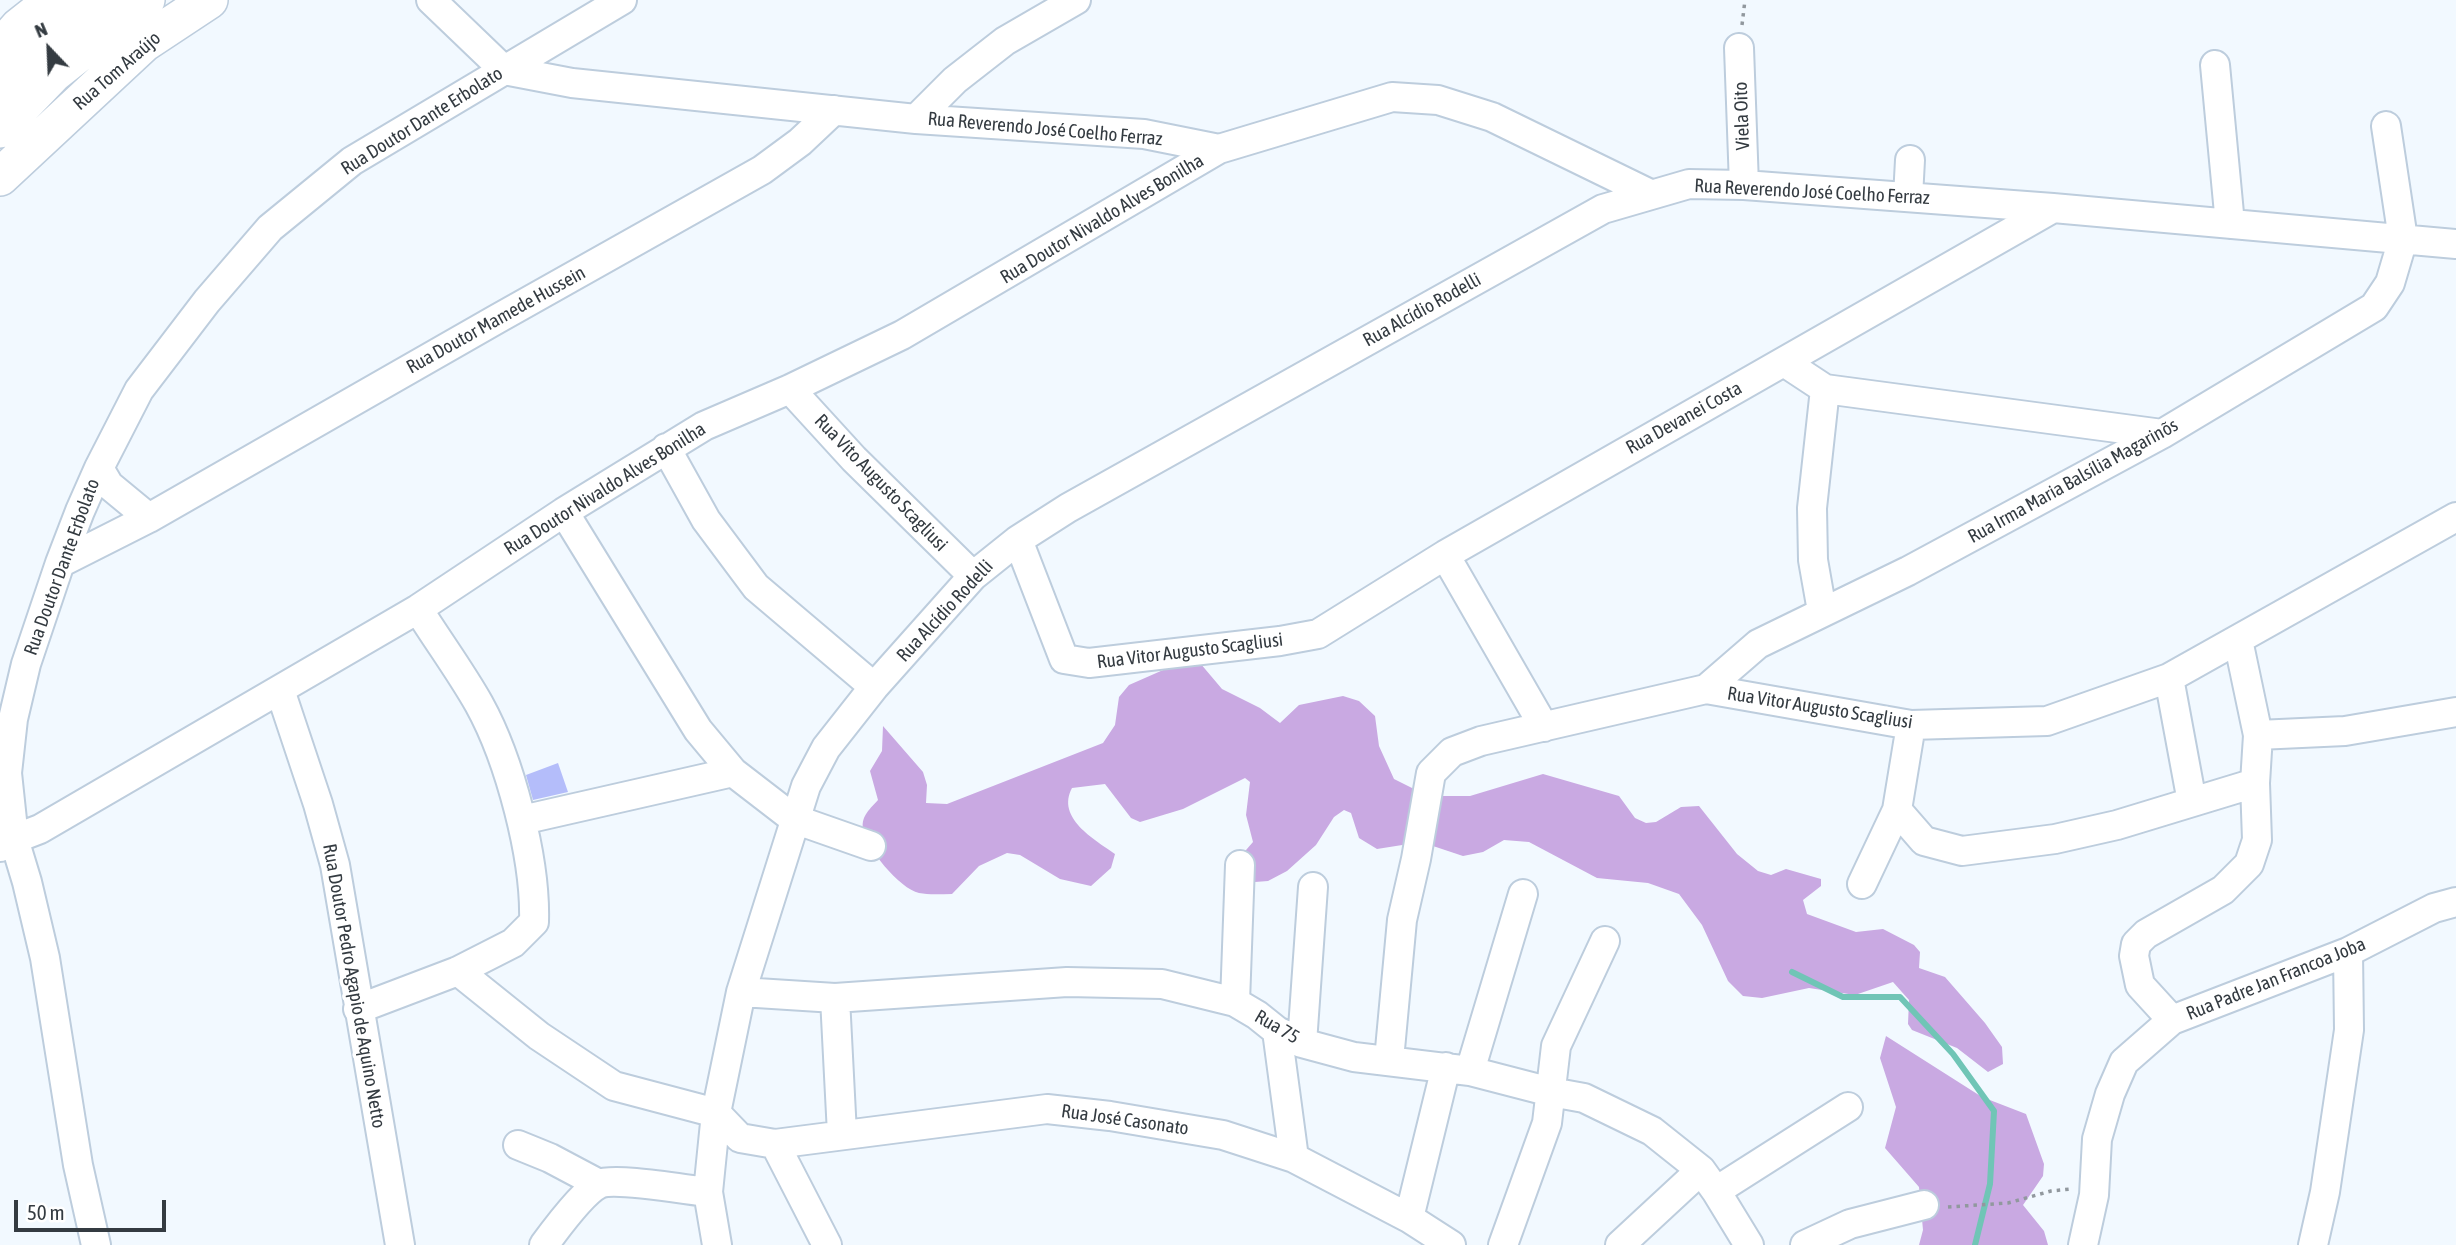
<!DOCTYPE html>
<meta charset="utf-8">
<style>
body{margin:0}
#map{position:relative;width:2456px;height:1245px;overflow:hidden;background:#f2f9ff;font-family:"Asap Condensed",sans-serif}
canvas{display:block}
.north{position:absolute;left:14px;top:14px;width:70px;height:70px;-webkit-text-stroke:5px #fff;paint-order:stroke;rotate:337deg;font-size:19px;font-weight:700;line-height:28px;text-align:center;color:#343b41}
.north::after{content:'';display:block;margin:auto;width:24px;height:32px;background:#343b41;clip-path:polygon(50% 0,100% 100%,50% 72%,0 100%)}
.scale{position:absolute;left:14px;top:1200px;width:152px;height:32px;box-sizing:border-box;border:4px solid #343b41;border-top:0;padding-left:9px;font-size:21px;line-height:24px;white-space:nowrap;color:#343b41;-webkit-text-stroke:5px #fff;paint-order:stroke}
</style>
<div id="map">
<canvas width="2456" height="1245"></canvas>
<div class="north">N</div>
<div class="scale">50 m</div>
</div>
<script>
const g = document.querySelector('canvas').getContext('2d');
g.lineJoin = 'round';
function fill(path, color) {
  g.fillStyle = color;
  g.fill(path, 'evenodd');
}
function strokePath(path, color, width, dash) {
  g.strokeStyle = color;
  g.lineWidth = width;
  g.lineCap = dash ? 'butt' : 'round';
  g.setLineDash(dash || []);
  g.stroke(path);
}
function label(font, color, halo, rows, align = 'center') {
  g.font = font + ' "Asap Condensed",sans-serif';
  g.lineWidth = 7;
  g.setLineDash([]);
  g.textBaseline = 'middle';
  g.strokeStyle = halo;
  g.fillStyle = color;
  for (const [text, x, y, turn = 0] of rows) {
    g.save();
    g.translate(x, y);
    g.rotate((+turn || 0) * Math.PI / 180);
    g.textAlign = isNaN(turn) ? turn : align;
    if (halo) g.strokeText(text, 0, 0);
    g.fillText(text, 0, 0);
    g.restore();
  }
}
fill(new Path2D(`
 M1179 663H1200L1222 689 1260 708 1280 723 1299 705 1343 696 1359 701 1375 716 1379 746 1394 779 1428 796H1470L1543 774 1619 796 1635 818 1646 823 1656 822 1681 807 1699 806 1737 854 1758 871 1771 875 1786 869 1821 879V886L1803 900 1807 914 1856 932 1883 929 1914 945 1920 952 1919 968 1945 977 1985 1023 2002 1047 2003 1064 1988 1072 1957 1048 1912 1030 1908 1024 1909 1000 1893 982 1855 995 1809 988 1762 998 1743 996 1728 981 1702 925 1679 894 1648 883 1597 878 1529 842 1504 840 1483 852 1463 856 1421 842 1377 849 1359 838 1351 813 1344 810 1334 817 1316 845 1287 871 1268 881 1242 883 1233 865 1253 842 1246 815 1250 782 1245 778 1183 809 1140 822 1131 818 1105 784 1072 788C1056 818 1094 839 1115 854L1111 868 1091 886 1060 879 1020 855 1007 853 979 866 952 894C941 894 929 895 919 893 900 889 865 847 863 828 861 816 871 808 878 800L870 771 882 751 883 726 923 772 927 785 926 803 947 804 1103 743 1115 725 1119 697 1129 685Z
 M1886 1036 1982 1097 2026 1114 2044 1164 2043 1176 2023 1205 2044 1231 2048 1245H1919L1923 1230 1919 1187 1885 1148 1896 1107 1880 1058Z`), '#c9a9e2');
strokePath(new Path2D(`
 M1792 972 1843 997H1900L1953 1054 1994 1111 1990 1184 1975 1245`), '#70c5b6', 6);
fill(new Path2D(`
 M558 763 568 792 533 800 526 775Z`), '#b4bdfa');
const minor = new Path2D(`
 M431 0 504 70 572 83 916 119 1144 134 1219 149 1392 97 1438 100 1492 117 1650 194
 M1739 48 1744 185
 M2215 65 2230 224
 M0 66 24 40 73 0
 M0 97 40 54 105 0
 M916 119 955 80 1005 41 1076 0
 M1908 197 1910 160
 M1784 362 1825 389 2162 434
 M790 389 854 459 973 576
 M666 448 706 520 756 587 874 687
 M99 468 109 485 149 518
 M564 512 698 730 733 772 794 819 871 846
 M1018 540 1064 659 1089 663 1280 641 1318 634 1445 555 2053 208
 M1445 555 1544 727
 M60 563 149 518 497 319 762 170 800 142 834 110
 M1822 611 1813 560 1812 508 1825 389
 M2169 678 2192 802
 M1706 689 1758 644 1908 571 2162 434 2374 307 2390 283 2403 239 2386 126
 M280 690 318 804 335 865 400 1245
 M1911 725 1897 810 1924 841 1962 851 2055 839 2117 825 2255 783
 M2258 735 2345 731 2456 712
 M522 820 733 772
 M0 847 14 839 40 829 418 609 564 512 704 426 790 389 902 335 1219 149
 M1862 884 1897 810
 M458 971 539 1036 614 1086 716 1113 740 1138 775 1144 827 1245
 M741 992 835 998 1067 982 1162 984 1235 1002 1257 1015 1277 1031 1302 1043 1354 1057 1470 1071 1551 1092 1584 1098 1652 1131 1701 1170 1716 1191 1749 1245
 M835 998 842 1134
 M1235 1002 1240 865
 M358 1009 458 971 513 943 534 922C536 859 510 760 479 704 461 672 438 641 418 609
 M2172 1020 2140 985 2134 956 2136 944 2146 934 2223 890 2249 864 2257 840 2255 783 2258 735 2238 640
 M1277 1031 1294 1158
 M1302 1043 1313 887
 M1389 1060 1402 920 1416 859 1431 773 1452 752 1481 741 1706 689 1911 725 2047 721 2169 678 2456 517
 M1470 1071 1523 894
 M775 1144 1047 1109 1110 1116 1223 1135 1294 1158 1409 1218 1451 1245
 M518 1145 550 1158 599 1184
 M1716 1191 1848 1107
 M1409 1218 1446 1067
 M96 1245 78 1165 45 958 27 882 14 839 7 773 13 719 26 664 60 563 80 511 99 468 139 390 207 301 270 228 352 161 622 0
 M544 1245C555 1230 583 1192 599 1184 615 1177 687 1190 708 1192
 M717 1245 708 1192 716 1113 741 992 806 786 826 748 874 687 973 576 1018 540 1068 508 1603 209 1689 184 1744 185 2053 208 2456 244
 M1503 1245 1547 1123 1556 1046 1605 941
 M1620 1245 1701 1170
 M1805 1245 1850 1224 1924 1205
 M2083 1245 2094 1195 2097 1139 2110 1094 2124 1062 2172 1020 2348 952 2434 908 2456 902
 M2313 1245 2325 1192 2349 1030 2348 952`);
const major = new Path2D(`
 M0 48 19 27 53 0
 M0 129 54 73 146 0
 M0 177 144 43 209 0`);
strokePath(minor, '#bdcddd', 32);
strokePath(major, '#bdcddd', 40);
strokePath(new Path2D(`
 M1742 25 1745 0
 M1948 1207 2008 1203 2051 1191 2071 1189`), '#91989e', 3.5, [3.5, 5]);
strokePath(minor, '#fff', 28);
strokePath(major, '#fff', 37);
label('19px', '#343b41', '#fff', [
 ["Rua Tom Araújo",117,71,-41],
 ["Viela Oito",1742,116,-92],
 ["Rua Doutor Dante Erbolato",422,121,-32],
 ["Rua Reverendo José Coelho Ferraz",1045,129,5],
 ["Rua Reverendo José Coelho Ferraz",1812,192,3],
 ["Rua Doutor Nivaldo Alves Bonilha",1102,219,-31],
 ["Rua Alcídio Rodelli",1422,310,-29],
 ["Rua Doutor Mamede Hussein",496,320,-29],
 ["Rua Devanei Costa",1684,418,-29],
 ["Rua Irma Maria Balsília Magarinõs",2073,481,-29],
 ["Rua Vito Augusto Scagliusi",881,483,46],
 ["Rua Doutor Nivaldo Alves Bonilha",605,489,-32],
 ["Rua Doutor Dante Erbolato",62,567,-70],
 ["Rua Alcídio Rodelli",945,611,-47],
 ["Rua Vitor Augusto Scagliusi",1190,651,-7],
 ["Rua Vitor Augusto Scagliusi",1820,708,9],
 ["Rua Padre Jan Francoa Joba",2276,979,-22],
 ["Rua Doutor Pedro Agapio de Aquino Netto",354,986,80],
 ["Rua 75",1277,1027,30],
 ["Rua José Casonato",1125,1120,8]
]);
</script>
